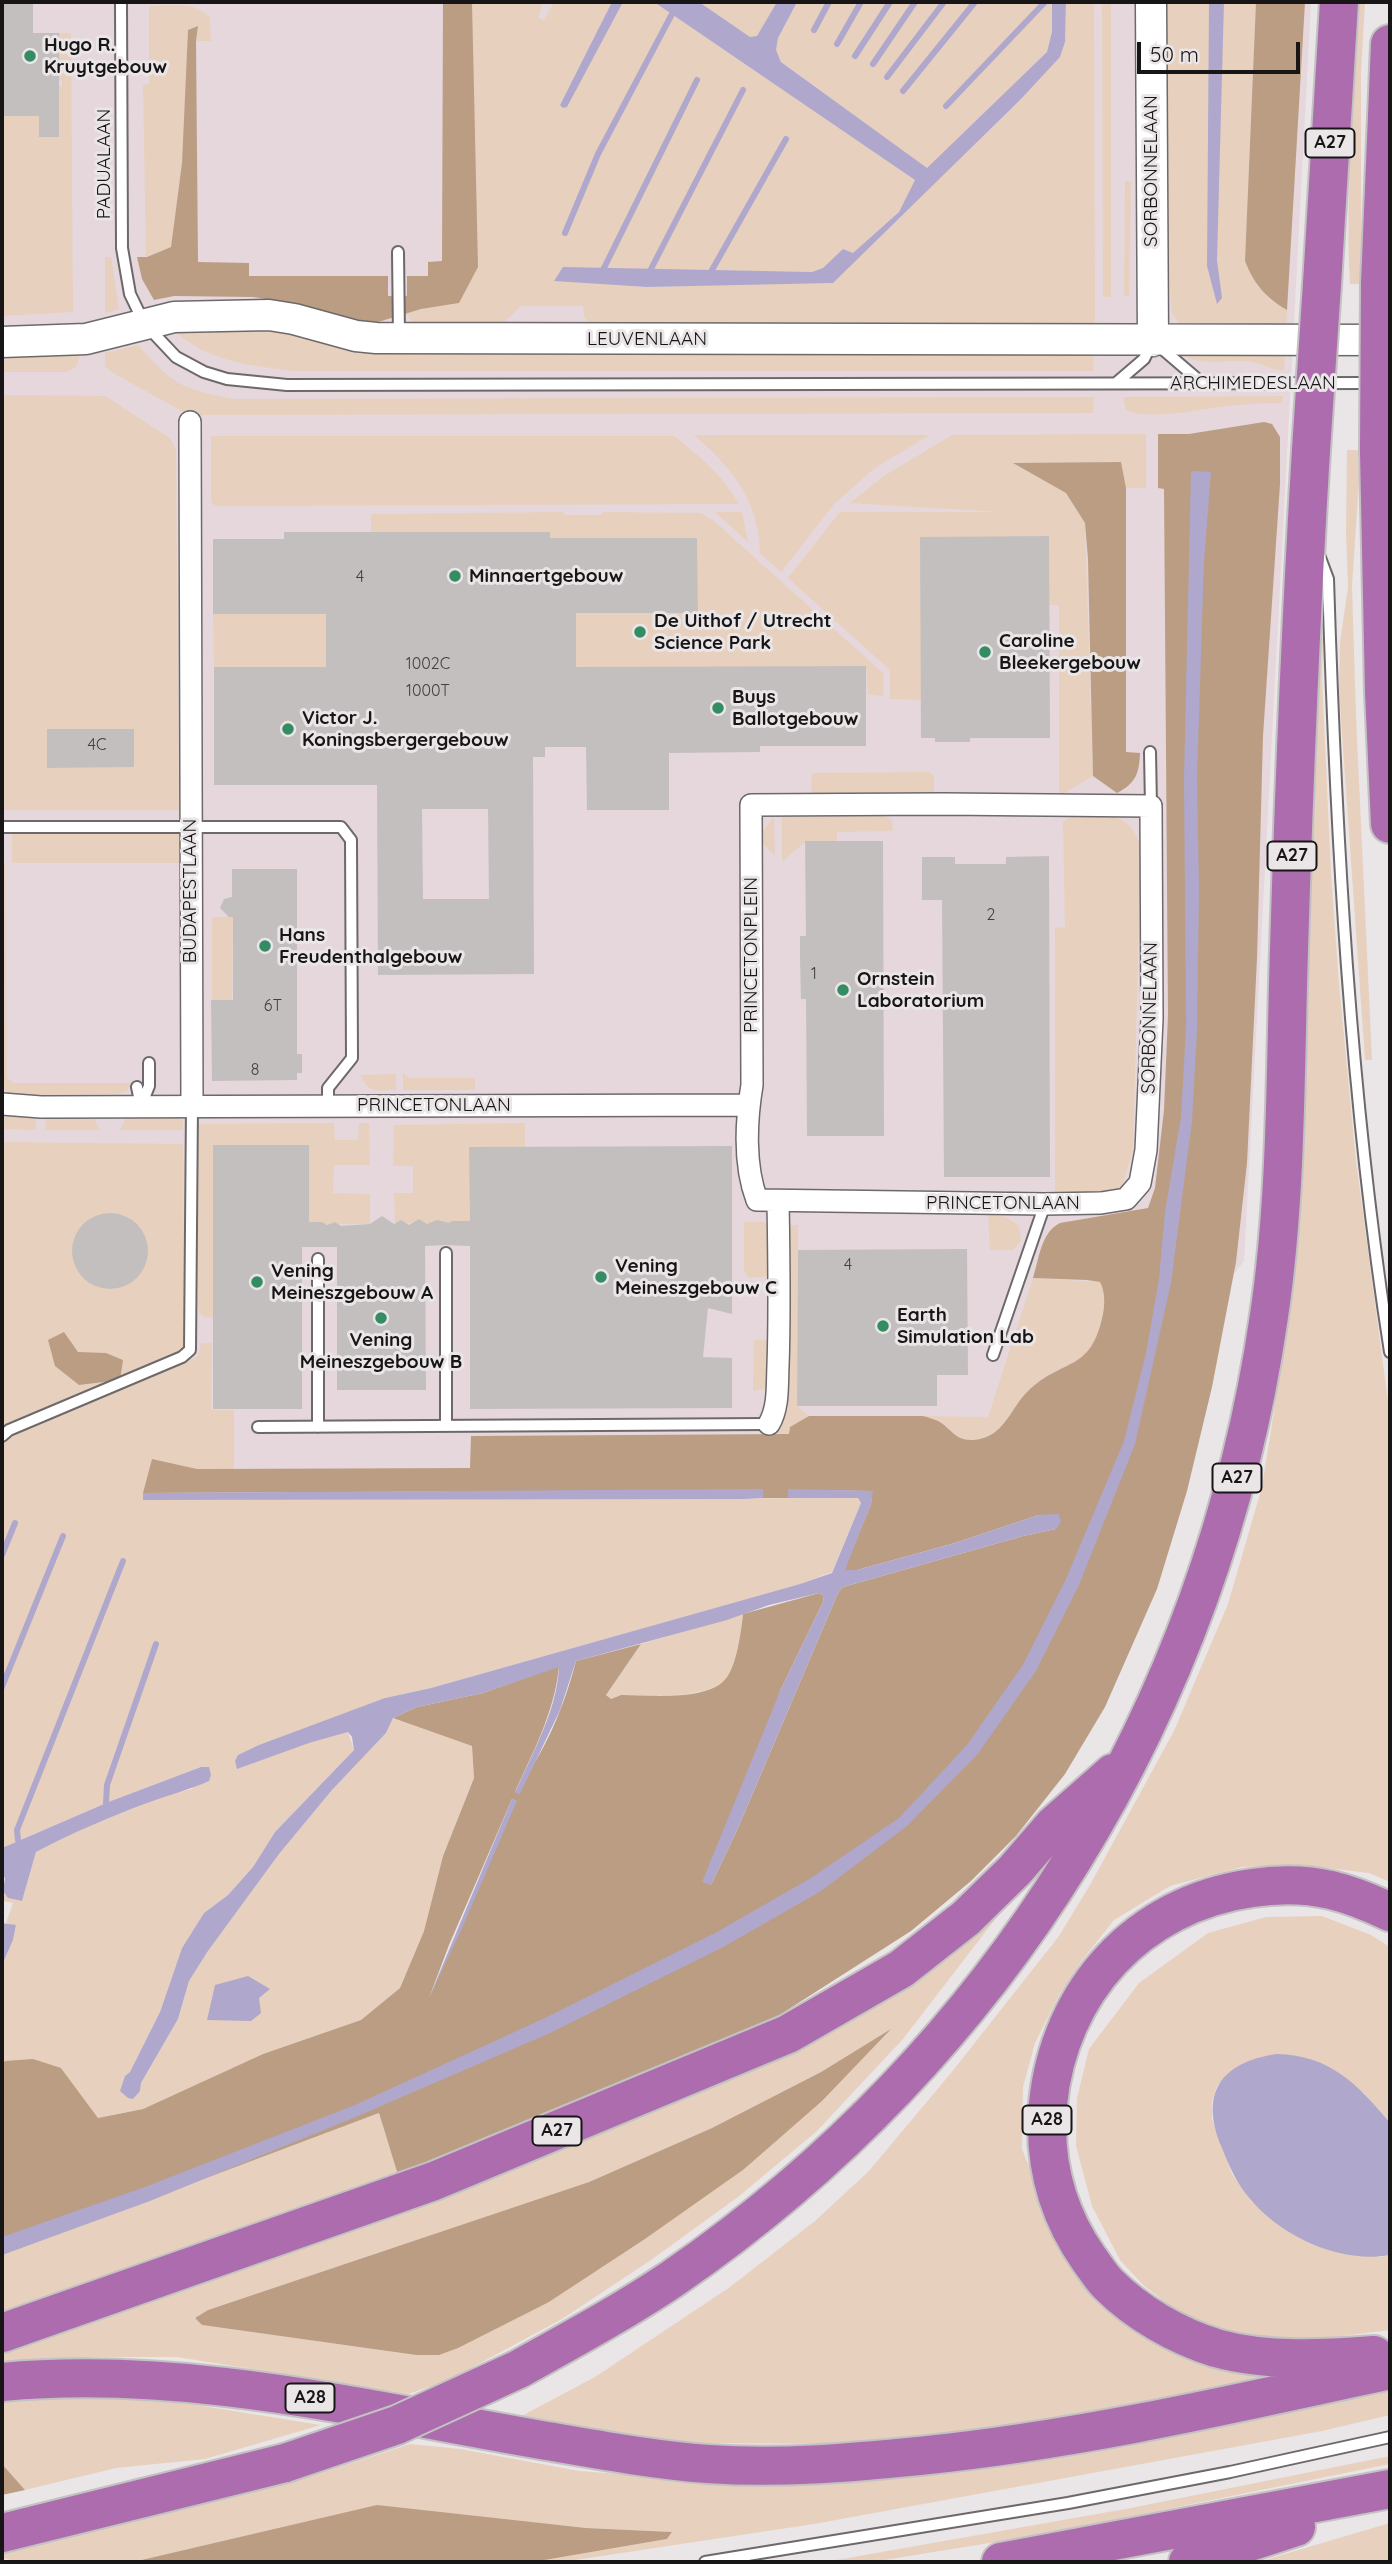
<!DOCTYPE html>
<style>
body{margin:0}
#map{position:relative;width:1392px;height:2564px;overflow:hidden;background:#eae5e7;font-family:Quicksand,sans-serif}
canvas{display:block}
.frame{position:absolute;inset:0;border:4px solid #171516;pointer-events:none}
.scale{position:absolute;left:1137px;top:42px;width:163px;height:32px;box-sizing:border-box;border:4px solid #171516;border-top:0;padding-left:9px;font-size:21px;line-height:24px;white-space:nowrap;color:#171516;-webkit-text-stroke:5px #eae5e7;paint-order:stroke}
</style>
<div id="map">
<canvas width="1392" height="2564"></canvas>
<div class="frame"></div>
<div class="scale">50 m</div>
</div>
<script>
const g = document.querySelector('canvas').getContext('2d');
g.lineJoin = 'round';
function fill(path, color) {
  g.fillStyle = color;
  g.fill(path, 'evenodd');
}
function strokePath(path, color, width, dash) {
  g.strokeStyle = color;
  g.lineWidth = width;
  g.lineCap = dash ? 'butt' : 'round';
  g.setLineDash(dash || []);
  g.stroke(path);
}
function label(font, color, halo, rows, align = 'center') {
  g.font = font + ' Quicksand,sans-serif';
  g.lineWidth = 6;
  g.setLineDash([]);
  g.textBaseline = 'middle';
  g.strokeStyle = halo;
  g.fillStyle = color;
  for (const [text, x, y, turn = 0] of rows) {
    g.save();
    g.translate(x, y);
    g.rotate((+turn || 0) * Math.PI / 180);
    g.textAlign = isNaN(turn) ? turn : align;
    if (halo) g.strokeText(text, 0, 0);
    g.fillText(text, 0, 0);
    g.restore();
  }
}
fill(new Path2D(`
 M2 2H1311L1244 1261 1075 1474 2 1495Z`), '#e5d7db');
fill(new Path2D(`
 M472 2H543L538 18 544 20 554 2H612L560 104 567 107 623 2H654L915 180 899 212 853 253 843 249 823 268 812 272 616 269 554 280 647 287 833 282 1020 100 1060 57 1065 42 1066 2H1094L1095 327H593L584 317 583 306H521L499 327 415 328 408 315 385 320 381 327 368 325 421 309 459 303 474 132Z
 M699 2H777L757 37H750Z
 M797 2H1052V32L1047 52 927 169 782 62 776 50 778 38Z
 M1102 2H1111V297H1103Z
 M1163 2H1256L1245 261 1269 299 1287 310 1286 331 1181 327 1172 313 1164 216Z
 M1360 2H1365L1361 72V284H1350C1345 191 1354 95 1360 2Z
 M149 6C169 6 196 0 210 18L211 41H196L198 26 188 30 182 163 171 247 146 257 143 85 149 84Z
 M59 33H71L73 312 2 316V116L59 115V86H62V80H59Z
 M1125 181H1131L1129 296H1124Z
 M105 257H111L119 309 105 313Z
 M272 329 383 353 1094 351 1093 371H294C252 366 210 362 177 333Z
 M138 345C174 385 181 389 234 399L1094 397 1093 413 189 415 113 373 105 366V353Z
 M1285 351 1284 370C1273 371 1264 364 1252 362 1230 358 1200 369 1181 353Z
 M80 355 76 367 66 372H2L3 362 13 356Z
 M2 395 105 396 170 438 176 449 179 810H2Z
 M1283 396 1282 403C1264 403 1246 404 1228 406 1201 409 1150 421 1126 410L1123 397Z
 M1146 434V488H1126L1121 462 1014 464 1066 493 1085 523 1093 776 1061 795 1059 792V605H1049L921 700 890 699V670L788 578 840 512H1000L850 503 884 476 952 435Z
 M694 435H930L876 467 834 504 781 572 760 553C759 500 732 468 694 435Z
 M211 436H674C702 458 721 474 739 504L216 506 211 502Z
 M1347 450H1358L1359 482 1352 586 1356 716 1372 1060H1365L1339 691 1340 642 1348 588 1346 533Z
 M562 512 565 515H601L604 512 701 513 715 522 884 674 883 696 868 694 866 667H576V613L698 612 697 538H550L549 532H371V514Z
 M715 512H742L748 542Z
 M213 614H328L326 667H214Z
 M1318 637H1323L1322 680 1331 873 1339 984 1356 1161 1390 1416V1882L1369 1873 1303 1865 1242 1867 1170 1886 1114 1920 1080 1963 1059 1995 1035 2043 1023 2087 1022 2149 1046 2209 1082 2268 1281 2371 1213 2389 1031 2425 856 2444 707 2443 647 2440 514 2420 595 2377 730 2287 815 2221 868 2172 951 2073 1059 1936 1090 1885 1174 1731 1228 1604 1262 1487 1282 1360 1291 1296 1301 1169Z
 M929 772 934 776V795H811L812 773Z
 M1073 815C1106 815 1129 810 1141 847L1133 1150 1122 1187 1110 1192H1055V928L1065 927 1063 822Z
 M885 816 892 820 893 831 837 832V841H806L782 862V817Z
 M774 817 775 856 761 841V833Z
 M12 833H179V863H12Z
 M2 863H5L7 1078 14 1083H131L127 1091 120 1094 14 1095 7 1093 3 1088Z
 M212 917H233L232 1000H212Z
 M403 1073 409 1078H475V1090H403Z
 M396 1074V1090C376 1090 369 1095 361 1075Z
 M2 1117H36V1130L2 1129Z
 M94 1117 100 1130H45L46 1118Z
 M127 1117H177L183 1120V1130H120Z
 M334 1123 335 1140H358L359 1123H369L370 1165H334L333 1193 370 1194V1224H309L308 1145H213V1318L205 1317 199 1312 198 1306V1124Z
 M525 1123V1147H470V1224L395 1223 394 1193H413V1166H393L394 1125Z
 M2 1142 183 1144 185 1363 198 1356 201 1343H212L211 1410H234V1469H197L152 1459 143 1500 858 1498 861 1503 832 1572 800 1584 431 1688 385 1698 309 1743 348 1732 354 1750 275 1832 253 1867 228 1895 204 1913 182 1948 160 2012 130 2072 125 2076 140 2091 141 2083 178 2019 189 1981 208 1951 279 1854 332 1790 386 1733 393 1718 472 1746 474 1778 443 1856 424 1931 400 1988 361 2020 263 2054 143 2109 98 2118 61 2068 5 2061 2 2064V1965L13 1940 16 1926 6 1923 13 1903 2 1901 3 1891 8 1898 22 1901 36 1852C85 1826 138 1801 192 1789L201 1767 111 1801 2 1848Z
 M988 1214 1006 1217 1019 1226 1021 1241 1013 1250H990Z
 M744 1222H764L768 1225 771 1276 749 1278 744 1271Z
 M790 1225H798L797 1406 809 1416 790 1427 789 1434H777C778 1424 786 1418 788 1408Z
 M1033 1278 1100 1282C1106 1293 1104 1307 1102 1319 1092 1369 1059 1361 1028 1391 1012 1406 1005 1434 980 1439 955 1444 953 1429 938 1421 934 1419 928 1417 923 1416L988 1417Z
 M754 1340H765L769 1344 768 1388 753 1391Z
 M743 1614C741 1632 737 1662 727 1677 710 1701 648 1695 621 1695L611 1699 606 1695 641 1644Z
 M1023 1883 903 2039 817 2131 738 2197 651 2260 562 2319 447 2381 408 2394 177 2357H96L2 2363V2344L692 2087ZM888 2031 743 2170 645 2239 549 2302 416 2355 202 2325 195 2318 208 2310 589 2182 712 2128 821 2072Z
 M1322 1916 1371 1935 1390 1947V2123L1363 2092 1229 2072 1217 2086 1212 2102V2119L1232 2174 1251 2201 1299 2238 1380 2257 1390 2255V2330L1312 2340H1266L1196 2325 1144 2286 1120 2260 1092 2206 1076 2146 1077 2098 1089 2049 1139 1983 1208 1933 1266 1917Z
 M379 2113 398 2175 2 2317V2255Z
 M1390 2385V2415L1322 2431 814 2524 562 2562H533L667 2539 672 2532 586 2528 495 2519 250 2536 133 2562H19L2 2558V2553L312 2476 410 2444 460 2449 579 2471 634 2475Z
 M77 2395 190 2404 321 2425 205 2459 116 2468 25 2490 2 2464V2399Z
 M1390 2456V2464L1039 2535 872 2562H825L1131 2508Z
 M1390 2523V2562L1261 2561Z`), '#e7d1be');
fill(new Path2D(`
 M443 2H472L478 267 459 303 421 309 368 325 290 303 253 297 174 296 154 300 142 279 137 257H147L171 247 182 163 188 30 198 26 196 41 198 262 249 263V276H388V296H407V276H428V262L442 261Z
 M1256 2H1305L1287 310C1266 298 1254 284 1245 261Z
 M1264 422 1272 424 1280 437V484L1263 736 1257 958 1247 1163 1236 1262 1212 1387 1187 1491 1157 1589 1105 1707 1065 1774 1016 1836 971 1881 911 1931 778 2016 511 2130 398 2175 379 2113 2 2255V2064L5 2061 33 2059 61 2068 98 2118 143 2109 263 2054 361 2020 400 1988 424 1931 443 1856 474 1778 472 1746 393 1718 417 1707 483 1693 559 1666C555 1711 533 1752 515 1792 544 1754 564 1708 576 1661L641 1644 606 1695 611 1699 621 1695C648 1695 710 1702 727 1677 737 1663 741 1632 743 1614L819 1593 824 1596 823 1602 781 1689 711 1885 738 1828 838 1593 843 1587 1023 1536 1056 1529 1039 1515 955 1543 857 1570H844L871 1504 872 1491 788 1490V1498H763V1490L143 1493 152 1459 197 1469H209L470 1468 471 1436 789 1434 790 1427 809 1416H923C928 1417 933 1419 938 1421 953 1429 955 1444 980 1439 1005 1434 1012 1406 1028 1391 1064 1357 1091 1373 1103 1314 1105 1304 1105 1291 1100 1282L1087 1280 1033 1278C1039 1259 1041 1232 1060 1223L1148 1208 1155 1188 1164 1110 1168 1015 1164 489 1158 488V434H1189ZM512 1799 516 1801 429 1998 449 1945Z
 M1121 462 1126 488V752L1140 753C1139 774 1136 783 1117 793L1093 776 1088 559 1085 523 1066 493 1013 463Z
 M64 1332 78 1352 106 1353 123 1360 120 1380 79 1385 55 1366 48 1340Z
 M891 2029 822 2101 743 2170 645 2239 549 2302 458 2348 439 2355H416L202 2325 195 2318 208 2310 589 2182 712 2128 821 2072Z
 M2 2464 25 2490 2 2495Z
 M377 2505 586 2528 672 2532 667 2539 533 2562H133Z`), '#bb9d83');
fill(new Path2D(`
 M612 2H623L567 107 563 108 560 105Z
 M654 2H699L750 37 757 36 777 2H797L778 38 776 50 781 62 927 168 1047 52 1052 32V2H1066L1065 42 1060 57 1020 100 833 283 647 287 554 281 563 267 812 272 823 268 843 249 853 253 899 212 915 180Z
 M1209 2H1224L1217 260 1222 298 1217 304 1207 266Z
 M1191 471 1211 472 1204 561 1197 778 1199 890 1197 1031 1192 1121 1171 1283 1135 1444 1079 1585 1036 1671 977 1755 907 1826 821 1891 725 1946 550 2033 358 2116 150 2201 2 2255V2237L145 2187 355 2105 545 2018 717 1932 811 1878 899 1818 967 1745 1024 1663 1066 1579 1124 1441 1146 1353 1159 1279 1165 1212 1181 1117 1186 1027 1184 778Z
 M763 1489V1498L743 1499 143 1500V1493Z
 M788 1489 873 1491 871 1504 845 1570H857L955 1543 1039 1515 1059 1514 1061 1522 1056 1529 1023 1536 843 1587 838 1593 738 1828 711 1885 702 1882 781 1689 823 1602 824 1596 819 1593 769 1605 727 1620 576 1661 560 1710 520 1794 515 1793C532 1753 557 1711 559 1667L483 1693 417 1707 393 1718 386 1733 332 1790 279 1854 208 1951 189 1981 178 2019 141 2083 140 2091 133 2099 128 2098 120 2091 125 2076 130 2072 160 2012 182 1948 204 1913 228 1895 253 1867 275 1832 354 1750 352 1737 348 1732 309 1743 237 1769 235 1761 238 1755 259 1745 385 1698 431 1688 800 1584 832 1573 861 1503 858 1498H788Z
 M201 1767H209L211 1775 209 1781C189 1790 168 1795 147 1803 109 1817 72 1833 36 1852L22 1901 8 1898 3 1891 5 1878 2 1874V1848L111 1801Z
 M512 1799 517 1801 463 1926 429 1998Z
 M2 1923 16 1925 13 1940 2 1965Z
 M248 1976 270 1989 259 1998 261 2013 251 2021 207 2020 215 1985Z
 M1277 2054C1329 2055 1358 2084 1390 2123V2255C1341 2264 1282 2237 1250 2199 1237 2184 1229 2166 1222 2148 1199 2094 1220 2062 1277 2054Z`), '#afa8cc');
strokePath(new Path2D(`
 M814 30 829 2
 M837 44 861 2
 M855 56 890 2
 M873 64 915 2
 M887 77 944 2
 M903 91 975 2
 M946 106 1045 2
 M565 233 598 154 672 14
 M604 268 697 80
 M651 269 743 90
 M712 270 786 139
 M2 1555 15 1523
 M2 1687 63 1536
 M106 1803 107 1785 156 1644
 M18 1840 17 1830 123 1561`), '#afa8cc', 6);
fill(new Path2D(`
 M2 2H33V33H59V137H39V116H2Z
 M284 532H550V538H697L698 613H576V667L866 666V746H760V752L669 753V810H587L586 747H545V757H533L534 974 378 975 377 785H214V667H326V614H213V539H284ZM422 809H488L489 899H423Z
 M1049 536 1050 738H970V742H935V738H921L920 537Z
 M47 729H134V767L47 768Z
 M805 841H883L884 1136H807L806 999H801L800 959V936H806Z
 M1049 856 1050 1177H944L942 900H922V857H955V864H1006V857Z
 M232 869H297V1054H302V1073H297V1080L212 1081 211 1000H233V917H229L220 908 224 899 232 897Z
 M213 1145H309V1222H322L327 1225 335 1222 341 1226 370 1224 382 1216 394 1224 401 1220 409 1225 419 1219 427 1224 437 1220 449 1223 452 1221H470L469 1147 732 1146V1314L708 1308 703 1357 732 1358V1408L470 1409V1246L445 1245 425 1246 426 1390H337V1247H302V1409H213Z
 M72 1251a38 38 0 1 1 76 0a38 38 0 1 1-76 0Z
 M967 1249 968 1375H937V1406H797L798 1250Z`), '#c4bfbf');
const service = new Path2D(`
 M121 2 122 248 130 294 144 323 176 357 204 372 227 379 287 385 1373 383
 M398 252 399 336
 M1116 383 1144 359 1153 341 1202 383
 M1319 555 1328 579C1336 837 1350 1097 1390 1352
 M1150 752 1151 806
 M2 827H341L351 840 352 1058 328 1088V1105
 M137 1087 141 1106
 M141 1106 149 1086V1063
 M993 1355 1045 1204
 M446 1426V1253
 M258 1427 769 1424
 M318 1427V1259
 M2 1436 9 1430 182 1357 190 1350 192 1105
 M705 2562 1068 2503 1230 2472 1390 2437`);
const minor = new Path2D(`
 M190 422 192 1105
 M944 804 1151 806 1152 1019 1146 1150 1140 1183 1126 1199 1101 1203 1045 1204 757 1200C744 1166 746 1121 752 1085L751 805Z
 M2 1104 41 1107 749 1105
 M769 1424C779 1407 777 1385 778 1366 780 1311 779 1256 778 1201`);
const secondary = new Path2D(`
 M1151 2 1153 341
 M2 342 86 339 174 317 269 315 294 319 356 336 376 338 1390 340`);
const motorway = new Path2D(`
 M1322 284 1339 2
 M1380 284 1390 44
 M1379 450 1384 692 1390 824
 M2 2333 434 2181 788 2034 901 1969 966 1918 1015 1870 1054 1825 1113 1773
 M1374 2355C1323 2359 1266 2362 1216 2348 1177 2336 1137 2313 1108 2284 1101 2277 1095 2267 1089 2259 1056 2212 1043 2161 1048 2104 1059 1991 1138 1904 1252 1888 1278 1884 1305 1884 1331 1890 1352 1895 1371 1903 1390 1912
 M519 2369C571 2340 623 2312 672 2279 1000 2054 1212 1709 1269 1316 1287 1195 1285 1072 1289 950 1294 783 1301 616 1311 450
 M2 2382C186 2365 367 2410 547 2441 600 2450 654 2460 708 2464 779 2469 848 2463 919 2456 1078 2440 1234 2404 1390 2370
 M2 2533 285 2463
 M1001 2562 1390 2489
 M1188 2562 1296 2527`);
strokePath(service, '#6d696a', 14);
strokePath(minor, '#6d696a', 24);
strokePath(secondary, '#6d696a', 33);
strokePath(motorway, '#c3c2c2', 42);
strokePath(service, '#fff', 10);
strokePath(minor, '#fff', 21);
strokePath(secondary, '#fff', 30);
strokePath(motorway, '#ac6cad', 38);
const motorwayBridge = new Path2D(`
 M1311 450 1322 284
 M1379 450 1380 284
 M285 2463 397 2425 519 2369`);
strokePath(motorwayBridge, '#c3c2c2', 42, []);
strokePath(motorwayBridge, '#ac6cad', 38);
for (const [x, y, r, color] of [
 [30,56,7,"#348d62"],
 [455,576,7,"#348d62"],
 [640,632,7,"#348d62"],
 [985,652,7,"#348d62"],
 [718,708,7,"#348d62"],
 [288,729,7,"#348d62"],
 [265,946,7,"#348d62"],
 [843,990,7,"#348d62"],
 [601,1277,7,"#348d62"],
 [257,1282,7,"#348d62"],
 [381,1318,7,"#348d62"],
 [883,1326,7,"#348d62"]
]) {
  const dot = new Path2D();
  dot.arc(x, y, r, 0, 2 * Math.PI);
  g.fillStyle = color;
  g.fill(dot);
  strokePath(dot, '#eae5e7', 2.5);
}
label('16px', '#424040', null, [
 ["4",360,577],
 ["1002C",428,664],
 ["1000T",428,691],
 ["4C",97,745],
 ["2",991,915],
 ["1",814,974],
 ["6T",273,1006],
 ["8",255,1070],
 ["4",848,1265]
]);
for (const [x, y, w] of [
 [1330,143,49],
 [1292,856,49],
 [1237,1478,49],
 [1047,2120,49],
 [557,2131,49],
 [310,2398,49]
]) {
  const box = new Path2D();
  box.roundRect(x - w / 2, y - 14.5, w, 29, 5);
  g.fillStyle = '#eae5e7';
  g.fill(box);
  strokePath(box, '#171516', 2);
}
label('bold 18px', '#171516', null, [
 ["A27",1330,143],
 ["A27",1292,856],
 ["A27",1237,1478],
 ["A28",1047,2120],
 ["A27",557,2131],
 ["A28",310,2398]
]);
label('bold 19px', '#171516', '#eae5e7', [
 ["Hugo R.",44,45],
 ["Kruytgebouw",44,67],
 ["Minnaertgebouw",469,576],
 ["De Uithof / Utrecht",654,621],
 ["Science Park",654,643],
 ["Caroline",999,641],
 ["Bleekergebouw",999,663],
 ["Buys",732,697],
 ["Ballotgebouw",732,719],
 ["Victor J.",302,718],
 ["Koningsbergergebouw",302,740],
 ["Hans",279,935],
 ["Freudenthalgebouw",279,957],
 ["Ornstein",857,979],
 ["Laboratorium",857,1001],
 ["Vening",615,1266],
 ["Meineszgebouw C",615,1288],
 ["Vening",271,1271],
 ["Meineszgebouw A",271,1293],
 ["Earth",897,1315],
 ["Simulation Lab",897,1337],
 ["Vening",381,1340,"center"],
 ["Meineszgebouw B",381,1362,"center"]
], 'left');
label('19px', '#171516', '#eae5e7', [
 ["PADUALAAN",104,164,-90],
 ["SORBONNELAAN",1151,171,-90],
 ["LEUVENLAAN",647,339],
 ["ARCHIMEDESLAAN",1253,383],
 ["BUDAPESTLAAN",190,891,-90],
 ["PRINCETONPLEIN",751,955,-90],
 ["SORBONNELAAN",1150,1018,-89],
 ["PRINCETONLAAN",434,1105],
 ["PRINCETONLAAN",1003,1203]
]);
</script>
